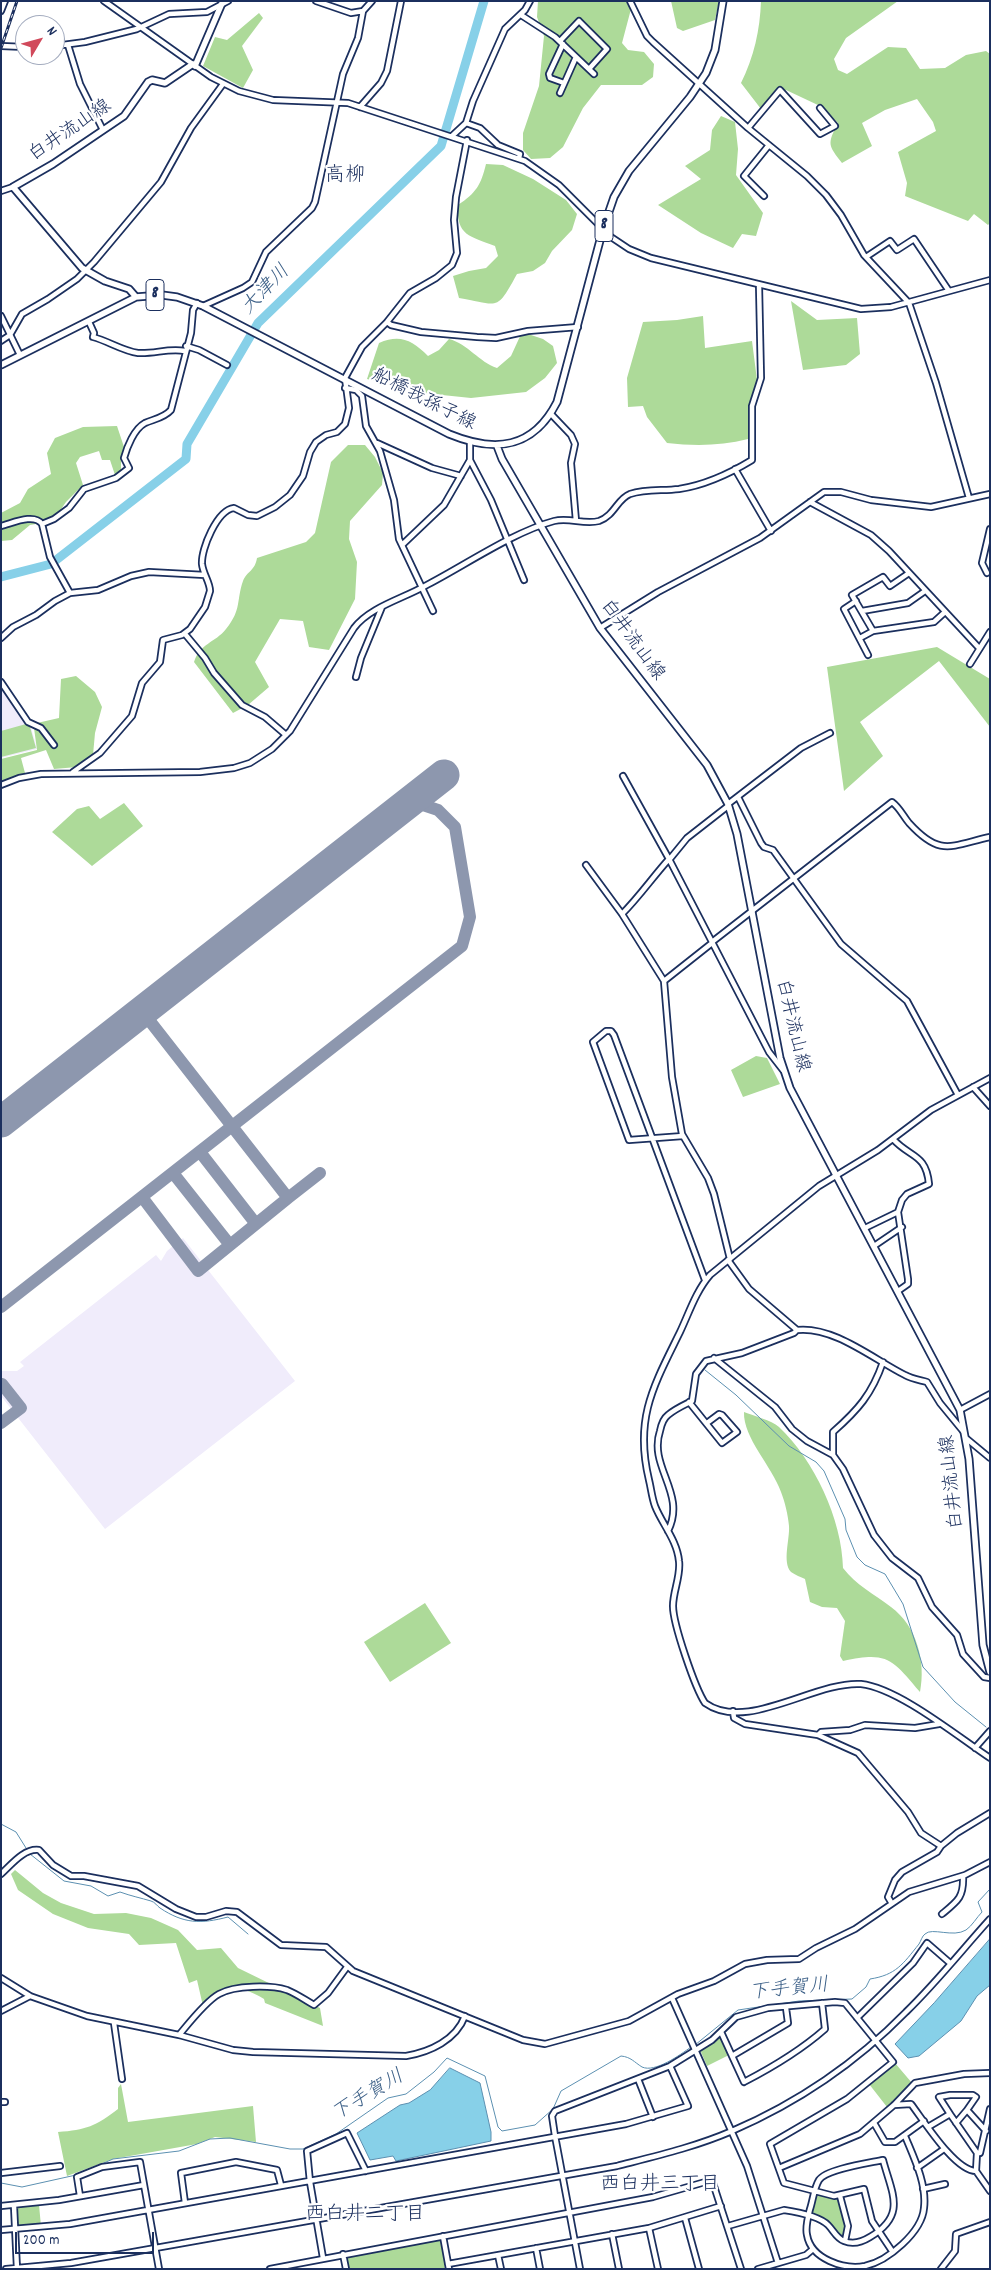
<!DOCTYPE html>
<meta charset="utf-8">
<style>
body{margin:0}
#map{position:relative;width:991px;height:2270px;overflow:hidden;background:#fff;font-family:Dekko,sans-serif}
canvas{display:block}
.frame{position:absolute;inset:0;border:2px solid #1b2f5e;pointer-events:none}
.north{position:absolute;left:15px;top:15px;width:50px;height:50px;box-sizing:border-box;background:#fff;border:1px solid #a4acbf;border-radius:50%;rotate:53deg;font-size:14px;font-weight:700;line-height:20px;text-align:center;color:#1b2f5e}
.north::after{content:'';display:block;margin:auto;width:18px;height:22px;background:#d1495b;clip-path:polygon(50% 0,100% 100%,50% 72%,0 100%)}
.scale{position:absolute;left:15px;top:2232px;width:139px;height:22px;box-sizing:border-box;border:2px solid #1b2f5e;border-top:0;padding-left:6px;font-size:15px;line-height:18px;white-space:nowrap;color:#1b2f5e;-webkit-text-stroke:4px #fff;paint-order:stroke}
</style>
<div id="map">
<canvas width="991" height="2270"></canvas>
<div class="frame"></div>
<div class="north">N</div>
<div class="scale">200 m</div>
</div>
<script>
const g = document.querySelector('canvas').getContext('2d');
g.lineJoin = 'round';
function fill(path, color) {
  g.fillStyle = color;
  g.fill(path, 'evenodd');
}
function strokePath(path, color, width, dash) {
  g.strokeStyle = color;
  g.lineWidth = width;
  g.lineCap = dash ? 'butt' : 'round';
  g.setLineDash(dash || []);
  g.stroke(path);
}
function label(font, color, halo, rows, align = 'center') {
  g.font = font + ' Dekko,"Klee One",sans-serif';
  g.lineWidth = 4.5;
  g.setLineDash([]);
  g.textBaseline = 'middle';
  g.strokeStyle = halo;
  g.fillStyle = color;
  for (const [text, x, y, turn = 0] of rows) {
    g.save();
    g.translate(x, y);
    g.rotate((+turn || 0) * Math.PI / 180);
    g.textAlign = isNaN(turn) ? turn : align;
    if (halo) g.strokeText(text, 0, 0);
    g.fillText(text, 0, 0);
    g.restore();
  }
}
fill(new Path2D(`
 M1 686 31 727 37 749 1 758Z
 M183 1238 295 1381 105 1529 1 1396V1371H17L24 1366 20 1362 156 1255 161 1261 167 1251Z`), '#f0ecfb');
fill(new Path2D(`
 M538 1H628L631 9 622 43 628 50 644 52 654 64 653 77 642 85H601L583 108 563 147 550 158 531 159 523 150V133L539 86 544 36 537 17Z
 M671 1H719L715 20 683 31 677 28Z
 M761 1H898L846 38 834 59 838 70 847 74 888 47 906 48 920 69 945 68 966 55 986 51 990 54V223L988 225 974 214 968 221 905 196 907 183 898 152 936 131 933 122 917 99 885 110 862 123 872 146 842 163C828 145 827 144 838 123L820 106 786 90 761 109 741 83C754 57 760 30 761 1Z
 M259 13 263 18 242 46 253 70 243 88 203 66 215 37 227 40Z
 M721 116 735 122 738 149 736 175 763 213 756 236 742 234 733 248 701 233 658 205 701 179 685 166 710 150 712 130Z
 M486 164 503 165 533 179 566 200 577 214 572 230 552 251 545 263 533 271 517 274C496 312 500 305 459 298L453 276 469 271 486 268 498 256 495 246C470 236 456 236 458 205 476 193 481 185 486 164Z
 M791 301 817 320 857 318 860 354 846 365 803 370Z
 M703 316 705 348 752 341 757 380 749 407 748 439C721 446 694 446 667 443L647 417 643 406 628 407 627 378 643 322 677 320Z
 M522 332 543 339 553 346 557 363 545 378 526 392 471 398 423 393 367 379 379 343C400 334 412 340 428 356L439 350 449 339C468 344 479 362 497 368L511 356Z
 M117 426 125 450 121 458V472L115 475 110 460H102L99 451 80 457 76 463 83 485 66 502 57 515 42 523 30 525 12 540 1 541V513L20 503 28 489 51 474 47 453 55 438 83 427Z
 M348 445H365L375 457 383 473 382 485 350 521 349 539 357 562 355 599 329 650 309 647 303 621 280 619 255 662 269 687 248 705 233 713 194 662C200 643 215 643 226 629 242 609 236 601 243 581 247 571 255 571 257 558L306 542 315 533 331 462Z
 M937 647 990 679V727L939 661 860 722 883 756 844 791 827 667Z
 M76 676 95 692 102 707 95 733 93 755 77 767 54 769 46 750 21 758 25 773 1 782V759L37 750 34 728 37 723 59 718 61 679Z
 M26 724 30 727 36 748 1 757V731Z
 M124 803 143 826 92 866 52 832 77 809 89 806 100 819Z
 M756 1056 767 1058 780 1084 743 1097 731 1070Z
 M744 1412C754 1416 771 1420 779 1427 814 1460 842 1519 843 1568 856 1585 874 1594 891 1607 917 1626 926 1662 920 1692 892 1659 888 1651 843 1661L840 1656 845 1621 837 1608 822 1607 810 1602 805 1579C801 1577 795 1575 791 1572 782 1562 790 1539 789 1526 788 1515 785 1502 781 1492 772 1466 743 1438 744 1412Z
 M425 1603 451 1643 390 1682 364 1642Z
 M15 1870 43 1893 61 1903 94 1914 126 1913 151 1918 178 1930 197 1950 221 1948 238 1968 320 2008 323 2026 265 2003 264 1999C239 1984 224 1984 203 2006L197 1980 189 1983 176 1943 139 1945 129 1934 88 1928 53 1914 18 1890 11 1874Z
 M717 2037 721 2038 729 2055 707 2066 701 2052 702 2048Z
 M895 2063 912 2083 887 2107 869 2084Z
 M121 2084 128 2122 253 2106 256 2142 215 2137 197 2144 113 2159 67 2176 58 2132C86 2130 96 2126 118 2109V2088Z
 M818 2195 839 2200 846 2225 844 2236 840 2238 827 2223 811 2213 815 2197Z
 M39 2205 41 2226 20 2227 17 2225 16 2210 19 2207Z
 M442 2237 445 2269H347L346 2256Z`), '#adda99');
const water = new Path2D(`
 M990 1939V1985L977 1996 961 2021 919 2056 908 2058 895 2044 934 2003Z
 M450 2068 480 2083 491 2132V2141L396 2161 393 2156 370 2160 357 2133 400 2105 409 2103 430 2090Z`);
fill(water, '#87d0e8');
strokePath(water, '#5c90b1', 1);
strokePath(new Path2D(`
 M705 1370 736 1395 789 1446 816 1462 824 1471 845 1519 846 1530 857 1557 865 1565 885 1574 903 1604 923 1667 955 1702 986 1727
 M1 1824 16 1832 26 1848
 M30 1854 64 1881 91 1886 108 1896 120 1892C131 1896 141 1898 151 1901 155 1902 157 1906 160 1908 184 1924 201 1924 228 1917L248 1934
 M695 2045 738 2010 799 2001 852 1999 866 1987 870 1979C896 1975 903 1964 919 1944 921 1941 922 1936 925 1934 932 1927 953 1938 966 1930 972 1926 977 1917 982 1912L978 1902 990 1889
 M1 2183 22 2187 76 2175 113 2159 179 2151 210 2139 230 2138 290 2149H303L336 2134 388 2098 406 2094 434 2072 447 2058 485 2076 498 2127 502 2131 535 2125 553 2109 561 2091 621 2056C631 2057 634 2062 642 2067 655 2073 680 2055 691 2047`), '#5c90b1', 1);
strokePath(new Path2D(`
 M1 577 51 564 186 459 187 444 258 323 441 146 484 1`), '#87d0e8', 9);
strokePath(new Path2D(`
 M200 1152 256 1224
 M173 1173 230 1245
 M142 1197 198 1271 288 1198 142 1011
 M288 1198 320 1173
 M1 1307 462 946 470 917 455 827 438 810 420 804 404 807
 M1 1423 21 1408 2 1384`), '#8d97ae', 12);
strokePath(new Path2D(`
 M1 1122 444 775`), '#8d97ae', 31);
const minor = new Path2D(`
 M104 1 211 77 239 91 273 100 348 103 525 161 559 185 611 237 629 249 651 258 861 309 891 307 990 280
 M316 1 351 13 363 11
 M630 1 647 36 653 42 748 128 807 176 826 195 841 215 864 255 909 303 936 383 969 498
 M1 11 5 1
 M521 15 555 37 594 74
 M560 41 579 21 607 49 589 69
 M563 44 549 74 550 78 564 83
 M68 45 80 84 103 130
 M1 46 25 47
 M55 46 85 42 137 29 169 14 207 12 228 1
 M560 93 576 57
 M360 107 381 83 387 71 401 1
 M466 123 480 128 498 145 520 154 519 158
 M748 128 780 90 820 134 835 126 820 108
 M452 136 466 123 473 101 505 29 525 10 530 1
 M1 191 13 187
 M764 196 744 176 769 145
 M866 257 890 241 897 250 914 239 949 291
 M203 306 243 288 252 282 266 252 312 208 315 202 343 74 358 38 363 11 372 1
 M1 316 20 355
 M89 322 94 333 93 337C108 341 123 351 138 353 155 354 168 348 185 351
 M387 322 391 325 421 332 477 337 496 338 528 331 578 327
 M1 341 10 335 22 314 48 299 77 279 94 262 161 182 191 128 223 84
 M186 346 199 350 227 365
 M345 388 356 390 362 396 366 426 380 451 394 500 399 539 433 611
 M551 414 571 435 575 444 571 463 576 521
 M377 443 432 468 461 476
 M470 443V460L491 500 524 580
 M735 469 771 531
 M810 502 871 535 889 551 979 648
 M42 524 50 557 70 593
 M1 526C13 523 34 513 42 524L54 519 69 508 84 489 116 478 129 468 124 458C127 447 134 429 145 423 154 419 164 418 171 410L191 333 193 310 197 303
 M402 545 444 505 470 460
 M987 573 982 563 990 529
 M856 601 844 609 868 655
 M862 611 908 603 925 591
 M600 628 658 592 760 538 824 492H841L871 500 931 507 990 494
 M873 631 852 595 883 577 890 586 909 573
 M185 634 205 658 214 673 242 705 265 717 286 735
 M1 638 13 627 36 615 55 601 70 593 98 590 131 576 149 572 205 575
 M860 638 873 631 934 622 945 612
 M970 664 990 632
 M356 677 361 658 382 607
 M1 682 28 722 41 728 54 745
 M73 772 100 753 132 716 142 683 160 662 163 640 182 635 190 629 205 607 210 591C210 582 203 574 202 564 201 549 217 510 234 508L248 515 257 516 275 507 290 495 303 476 310 452 316 442 326 435 337 432 345 424 349 408 345 378 362 347 387 322 410 293 436 278 452 265 457 253 454 220 456 197 467 140
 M623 776 669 859 769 1052 783 1070
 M1 785 19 778 41 774 200 772 234 768 250 763 272 749 290 731 354 628C370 607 402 599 425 586 464 566 513 532 554 521 569 517 584 525 599 521 615 515 617 499 630 494 646 489 662 491 679 489 706 485 729 474 752 460V406L761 378 759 285
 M738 797 761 843 764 847 773 850 841 944 907 1001 958 1095
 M728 804 801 748 830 733
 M669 860 687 838 728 806
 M586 865 622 914 664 981
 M622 914C639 897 652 878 669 859
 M712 942 892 802C900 808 903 816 909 823 940 857 950 846 990 837
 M712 943 664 981 672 1077 682 1134 708 1178 714 1194 730 1259
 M990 1078 931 1110 878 1150 819 1186 710 1275C696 1291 689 1313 680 1332 654 1385 634 1418 649 1480 651 1488 652 1498 655 1506 662 1524 677 1540 679 1561 681 1576 673 1591 673 1606 673 1624 695 1688 705 1703 747 1733 814 1681 861 1684 898 1688 957 1736 990 1758
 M973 1087 990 1106
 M683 1136 629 1140 593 1042 606 1031H611L614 1035 705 1280
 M893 1139C910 1158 926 1153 929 1184L907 1194 902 1200 898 1212 908 1279V1284L898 1291
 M865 1228 898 1212
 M874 1246 902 1227
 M728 1260 749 1289 797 1330
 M714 1358 775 1407 792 1429 807 1441 833 1455 843 1469 874 1535 892 1558 918 1578 932 1607 957 1635 963 1654 984 1677 990 1678
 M689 1402 722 1443 737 1432 722 1415 719 1414 707 1423
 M960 1410 990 1394
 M967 1439 990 1458
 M833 1455V1432C858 1410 872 1394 883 1362
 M668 1531C687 1493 648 1467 660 1431 661 1426 664 1418 668 1415 675 1409 684 1405 692 1401L696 1374 706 1361 742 1353 794 1333 797 1330C834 1326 873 1359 905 1375 912 1379 920 1380 927 1382L940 1403 963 1431
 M733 1711 734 1718 745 1724 818 1735 858 1753 908 1812 921 1833 941 1846
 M818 1735 821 1732 850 1730 865 1725 915 1728 939 1724
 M975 1748 990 1731
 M1 1874C11 1865 24 1848 39 1850L53 1865 71 1876H84L138 1886 176 1909 196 1917H206L226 1911 237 1912 281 1945 326 1947 353 1971 523 2040 545 2044 629 2021 678 1994 714 1981 745 1964 767 1960 799 1959 816 1948 855 1929 909 1892 965 1875 990 1862
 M891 1902 888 1897 895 1880 902 1872 937 1852 941 1846 957 1833 990 1813
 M942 1914C958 1901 964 1897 963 1876
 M1 1978 30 1996 87 2016 179 2035 233 2050 253 2052 406 2056C430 2052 456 2040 465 2016
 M672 1998 747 2166 778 2263
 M1 2011 30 1996
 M857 2018 913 1963 927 1943 950 1963
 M114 2023 122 2079
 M721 2032 744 2082C773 2067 800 2051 825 2029L822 2003
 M179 2035C189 2023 206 2001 219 1994 235 1985 271 1985 287 1990 297 1994 305 2000 314 2005L328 1993 347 1967
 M732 2056 788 2023 786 2008
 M638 2079 653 2117
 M1 2102H5
 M894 2105 911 2104C924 2121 955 2171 976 2171L990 2191
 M950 2114 939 2097 950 2095H973L976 2097 967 2110 986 2131
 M874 2123 885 2142H895L924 2121
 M956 2123 967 2110
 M928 2127 950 2114 977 2153
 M779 2168 860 2134 894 2105 915 2083 964 2074 990 2073
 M917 2168 944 2149
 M976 2171 977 2153H980L990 2109
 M1 2173 60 2166
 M923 2189 945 2184
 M80 2196 77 2177 102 2167 140 2162 159 2269
 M840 2196 848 2226 845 2241
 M185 2203 181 2173 236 2162 277 2170 281 2185
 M1 2206 59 2200 144 2185
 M14 2206 17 2269
 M685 2218 699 2269
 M728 2226 784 2210C797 2212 819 2216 828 2225 834 2231 836 2238 844 2241 854 2245 862 2242 870 2237 907 2215 892 2194 883 2160 869 2163 826 2169 819 2180 814 2188 813 2200 810 2209 808 2217 805 2227 807 2235 811 2259 844 2270 865 2266 888 2261 922 2232 924 2208 927 2184 914 2158 905 2136
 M649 2228 658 2269
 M1 2230 70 2224 626 2124 688 2106 670 2066
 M612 2234 619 2269
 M443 2236 449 2269
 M536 2248 540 2269
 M343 2254 346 2269
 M498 2255 501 2269
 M323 2258 310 2182 307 2151 347 2133 366 2171
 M448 2264 649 2228 721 2206
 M6 2269 71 2263 617 2166C656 2156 695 2147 732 2131 797 2103 857 2062 906 2012 936 1983 962 1950 990 1919
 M270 2269 653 2197 712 2180 741 2269
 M580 2269 555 2136 552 2116 555 2111 670 2066 712 2040 736 2017 768 2008 835 2002 845 2003 893 2062 847 2099 770 2144 784 2183 834 2196 864 2189 872 2221 892 2251
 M758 2269 806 2255 813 2249
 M941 2269 955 2251 956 2234 990 2222`);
const major = new Path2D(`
 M136 297 129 289 105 281 82 268 13 187 53 164 124 116 148 82 152 80 165 83 193 64 195 66 223 1
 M1 365 136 297 162 295 177 297 203 306 449 434C495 453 533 449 557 402L603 229 614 197 629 171 690 97 706 73 715 50 723 1
 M497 446 502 459 600 628 707 765 728 804 737 834 780 1058 790 1088 960 1410 969 1459 983 1645 990 1672`);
strokePath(minor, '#1b2f5e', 8);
strokePath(major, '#1b2f5e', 9);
strokePath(minor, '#fff', 4.5);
strokePath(major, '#fff', 5.5);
const rail = new Path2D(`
 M1 48 17 1`);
strokePath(rail, '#1b2f5e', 3);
strokePath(rail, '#fff', 1, [4]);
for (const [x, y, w] of [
 [604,226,18],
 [155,295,18]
]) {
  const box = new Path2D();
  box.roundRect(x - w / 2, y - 15.5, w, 31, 4);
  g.fillStyle = '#fff';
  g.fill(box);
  strokePath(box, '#1b2f5e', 1);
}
label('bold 18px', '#1b2f5e', null, [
 ["8",604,226],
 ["8",155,295]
]);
label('19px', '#1b2f5e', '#fff', [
 ["白井流山線",71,132,-34],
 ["船橋我孫子線",423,401,27],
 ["白井流山線",631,641,54],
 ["白井流山線",791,1026,77],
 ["白井流山線",954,1482,-96]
]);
label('20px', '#1b2f5e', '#fff', [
 ["高柳",345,177],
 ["西白井三丁目",660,2186],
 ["西白井二丁目",365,2216]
]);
label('italic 20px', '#3b5f87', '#fff', [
 ["大津川",267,291,-46],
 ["下手賀川",789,1991,-6],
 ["下手賀川",369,2097,-31]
]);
</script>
